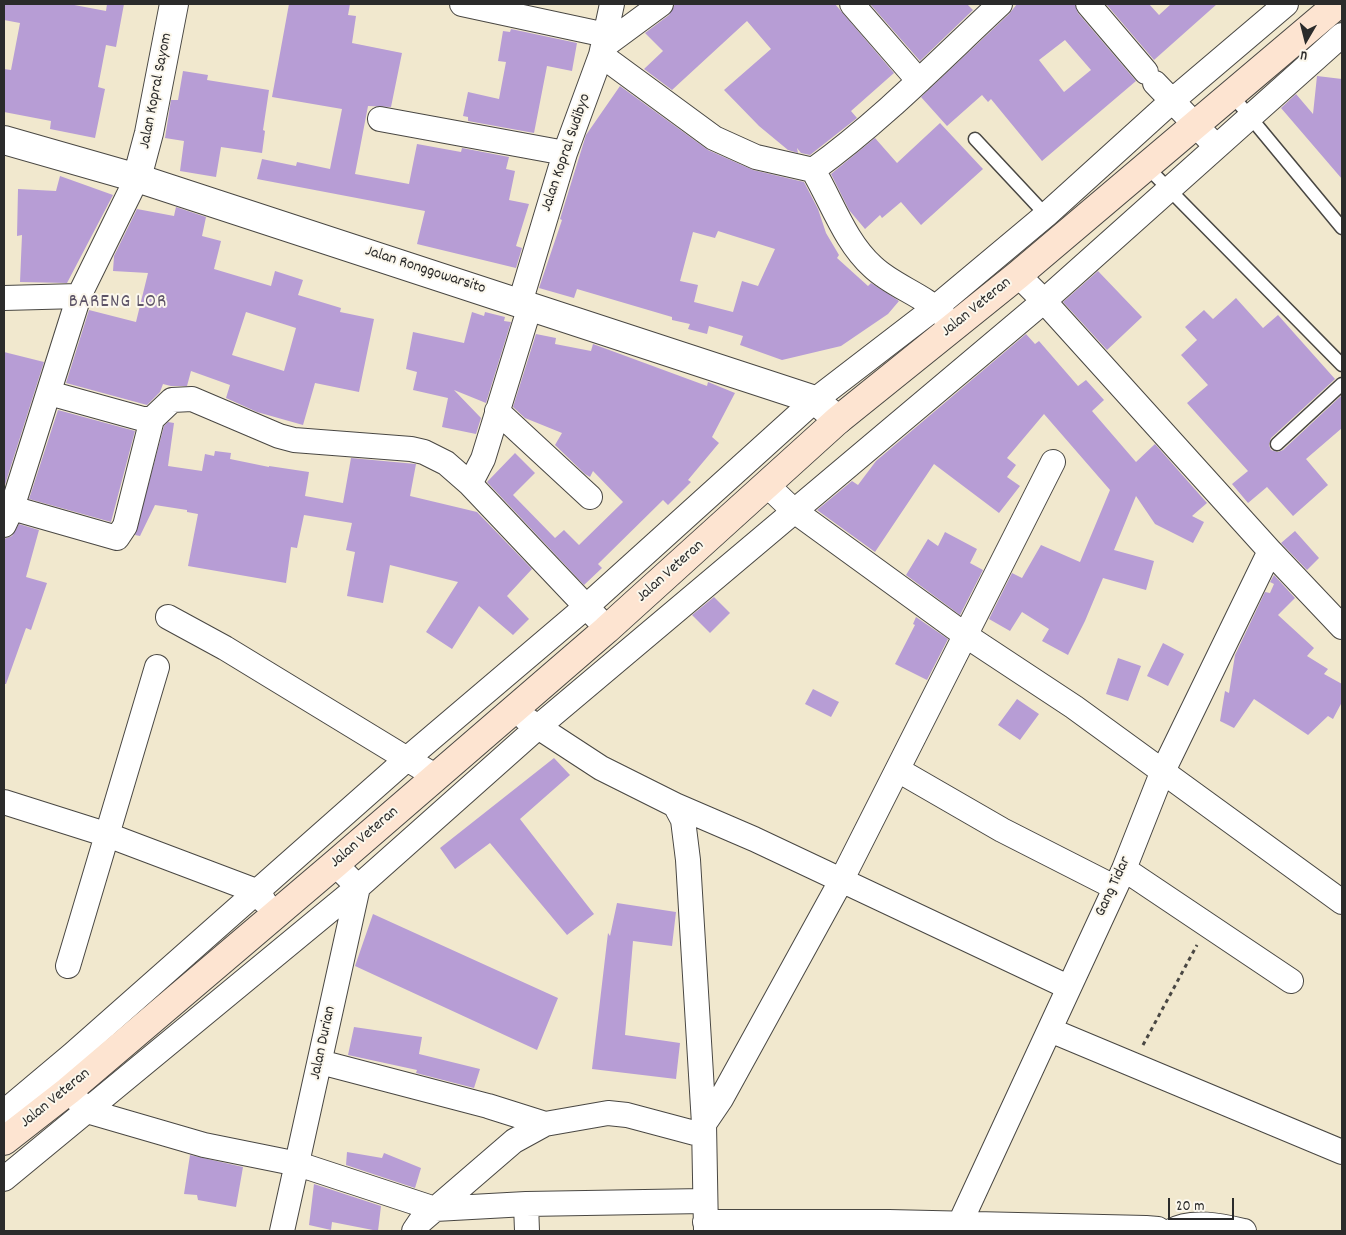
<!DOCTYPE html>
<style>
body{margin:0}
#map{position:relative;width:1346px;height:1235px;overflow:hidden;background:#f1e8ce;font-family:Dekko,sans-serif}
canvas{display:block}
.frame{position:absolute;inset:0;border:5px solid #2b2b2b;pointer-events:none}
.north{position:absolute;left:1281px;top:15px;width:50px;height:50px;-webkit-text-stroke:4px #fbf7ec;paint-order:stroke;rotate:188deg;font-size:14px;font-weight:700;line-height:20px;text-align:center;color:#2b2b2b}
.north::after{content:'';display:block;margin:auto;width:18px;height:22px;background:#2b2b2b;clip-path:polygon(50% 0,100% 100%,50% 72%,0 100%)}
.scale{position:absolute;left:1168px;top:1198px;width:66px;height:22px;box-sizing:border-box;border:2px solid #2b2b2b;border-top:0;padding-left:6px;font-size:15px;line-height:18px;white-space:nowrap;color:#2b2b2b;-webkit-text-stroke:4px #fbf7ec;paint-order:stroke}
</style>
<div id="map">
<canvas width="1346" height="1235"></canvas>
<div class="frame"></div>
<div class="north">U</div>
<div class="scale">20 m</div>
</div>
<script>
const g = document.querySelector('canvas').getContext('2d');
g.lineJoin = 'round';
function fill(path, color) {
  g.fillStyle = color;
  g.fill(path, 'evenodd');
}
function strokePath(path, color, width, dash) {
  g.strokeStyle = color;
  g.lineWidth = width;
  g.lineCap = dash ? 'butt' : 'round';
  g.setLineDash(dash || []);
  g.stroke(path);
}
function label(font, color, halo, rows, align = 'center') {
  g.font = font + ' Dekko,sans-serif';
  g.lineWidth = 4;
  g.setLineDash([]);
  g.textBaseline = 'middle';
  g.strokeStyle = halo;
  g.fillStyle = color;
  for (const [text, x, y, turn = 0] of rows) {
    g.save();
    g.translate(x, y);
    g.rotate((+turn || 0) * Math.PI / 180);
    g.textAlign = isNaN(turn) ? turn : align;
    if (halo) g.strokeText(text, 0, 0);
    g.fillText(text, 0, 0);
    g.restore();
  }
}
fill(new Path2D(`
 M4 4H69L106 11 107 4H124L116 47 106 45 98 87 105 89 95 138 50 129 51 121 4 112V69L11 70 20 23 4 20Z
 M289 4H350L348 15 356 16 352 43 402 53 391 107 368 106 355 174 409 184 417 144 461 152 462 148 509 157 506 169 515 171 509 200 529 204 516 246 522 248 516 268 417 244 425 211 257 179 262 159 296 166 297 162 330 169 342 109 272 97Z
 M675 4H835L894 73 851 111 857 118 810 155 801 153 797 148 798 153 788 150 759 126 724 90 771 49 747 21 672 90 644 69 663 51 645 33 669 15Z
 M870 4H967L973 10 920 61Z
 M1017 4H1075L1078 13 1136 81 1042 161 991 99 988 102 982 95 947 126 921 97 1009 14ZM1065 40 1091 70 1064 92 1039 60Z
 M1106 4H1149L1159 15 1171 4H1217L1154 60Z
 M511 29 577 43 572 71 547 66 534 133 468 121V117L463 116 468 92 499 99 506 62 498 61 503 31 510 32Z
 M183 71 208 75 207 80 269 90 263 130 265 131 262 153 221 147 216 177 180 171 184 141 165 138 171 100H178Z
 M1317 76 1342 79V179L1281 108 1296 94 1313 114Z
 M620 86 708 150 753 170 804 182 818 209 826 233 839 255 837 258 868 286 871 283 899 301 888 314 841 346 782 360 740 345 743 336 709 326 707 334 688 329 690 324 672 320V317L577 289 574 298 539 288 562 220 560 219 586 135ZM718 231 775 249 758 286 742 281 733 312 694 302 698 285 680 281 693 232 715 238Z
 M940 123 983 169 921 225 901 202 882 218 880 215 865 229 849 210 831 174 875 138 897 163Z
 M60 176 113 195 67 283 20 282 22 235 17 236 18 189 56 191Z
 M176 207 206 217 202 236 221 241 214 269 271 286 275 271 303 280 298 295 341 308 340 312 374 319 359 392 315 383 303 425 257 412 226 398 230 385 191 371 187 386H171L163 384 160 392 147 405 66 383 89 310 136 322 148 273 113 271 114 256 137 209 174 216ZM246 312 296 328 284 371 232 355Z
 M1098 271 1142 317 1107 350 1063 302Z
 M1236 298 1263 328 1278 315 1335 379 1271 438 1269 445 1271 450 1278 452 1283 450 1342 395V428L1306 459 1328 485 1293 516 1267 487 1248 503 1232 484 1248 471 1187 403 1208 385 1181 355 1197 340 1185 327 1204 310 1213 319Z
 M472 312 484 316 485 312 505 317 504 321 511 322 486 403 454 390 481 418 476 434 442 427 448 398 413 390 417 372 406 369 413 332 464 343Z
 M536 334 556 338 555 344 591 351 593 344 707 386 708 382 735 393 712 437 719 443 688 480 691 482 668 505 663 500 598 564 602 568 584 585 487 482 515 453 535 473 513 495 555 538 564 530 579 545 623 502 593 471 590 477 585 474 555 445 562 433 525 418 513 407Z
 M1026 334 1035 344 1039 341 1078 386 1086 380 1104 400 1092 411 1136 462 1155 444 1207 503 1192 516 1204 522 1193 543 1155 524 1136 496 1114 550 1154 561 1146 590 1103 578 1085 621 1068 655 1042 641 1049 629 1022 612 1010 631 989 619 1012 573 1022 578 1041 545 1080 562 1110 490 1044 414 1007 458 1016 465 1007 477 1020 486 999 513 934 464 875 552 817 510 852 481 858 485 876 461Z
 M4 352 44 362 4 488Z
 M58 410 135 431 111 522 29 499Z
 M168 422 174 423 168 466 202 471 205 454 214 456 215 451 231 453 230 459 269 467V466L309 472 305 496 343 503 351 458 416 464 410 496 477 512 532 569 507 596 529 619 513 635 479 606 452 649 426 632 458 582 390 565 383 603 347 596 355 552 346 550 352 523 304 515 297 548 291 547 286 583 188 566 198 514 187 512V510L155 505 140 536 135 535 164 426Z
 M19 524 39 530 26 577 47 583 31 630 26 628 6 684H4V539L12 536Z
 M1295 531 1319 558 1307 570 1281 543Z
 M945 532 977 549 970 563 983 570 960 615 906 575 928 539 938 546Z
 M1274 575 1295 598 1278 615 1314 648 1307 656 1328 669 1324 674 1342 684V702L1333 719 1328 716 1308 735 1254 699 1234 728 1220 721 1225 691 1229 693 1235 655 1265 592 1270 593 1274 584 1270 582Z
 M714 597 730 613 710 633 692 615Z
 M916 617 948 639 927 680 895 664 915 625 913 624Z
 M1163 643 1184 654 1168 686 1147 676Z
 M1118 658 1141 666 1128 701 1106 694Z
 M813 689 839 702 831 717 805 704Z
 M1017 699 1039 714 1020 740 998 725Z
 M554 758 570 775 520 819 594 914 567 935 490 843 455 869 440 848Z
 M617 903 676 912 672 946 633 941 625 1035 680 1043 676 1079 592 1069 608 933 610 936Z
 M373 914 558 998 537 1050 355 966Z
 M354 1027 422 1037 419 1054 480 1069 474 1088 416 1073 417 1070 348 1055Z
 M347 1152 382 1158 384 1153 421 1168 415 1188 346 1165Z
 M190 1155 243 1167 236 1207 198 1200 197 1195 184 1194Z
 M314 1184 381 1206 378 1231 332 1222 331 1230 309 1225Z`), '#b79dd5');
const service = new Path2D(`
 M1231 94 1342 228
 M975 139 1046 215
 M1146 166 1342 365
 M1277 444 1342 384`);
const minor = new Path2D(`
 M462 4 606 35
 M852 4 919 81
 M1088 4 1146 72
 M604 46 661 4
 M601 55 714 138 756 157 813 170C881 121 939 61 1000 4
 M1155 83 1208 138
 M380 119 565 153
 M813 170C832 202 845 242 873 267 894 287 925 295 945 317
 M1018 275 1044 301 1270 551 1342 627
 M4 298 79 296
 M520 303 565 153 601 55 612 4
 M49 393 143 419H152L172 400 192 399 279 436 294 440 411 449 424 452 446 463 470 484 597 618
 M497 411 590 497
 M470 484 483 459 530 306
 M767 485 793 510 965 635 1074 707 1342 902
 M12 508 117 538 125 526 152 419
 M4 525 12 508 79 296 137 178
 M168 617 225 648 435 776
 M526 719 601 768 675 805 683 820 688 860 704 1124 706 1231
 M898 770 1002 830 1114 887
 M4 802 105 834 256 891 264 901
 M675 805 754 839 1068 987
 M1124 869 1291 981
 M68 966 157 667
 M1050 1030 1342 1152
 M320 1062 488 1106 545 1124
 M79 1102 87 1111 204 1145 298 1164 435 1209 526 1204 704 1201
 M4 1112 72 1055 408 758 587 606 815 400 936 307 1046 215 1173 100 1286 4
 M704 1124 721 1099 841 881 1053 462
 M4 1179 358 887 538 727 1044 301 1342 35
 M526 1204 527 1231
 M705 1222H889L1146 1228 1158 1229 1161 1231
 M282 1231 358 887 335 864
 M414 1231 420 1222 514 1141 545 1124 608 1113 627 1115 702 1135
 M960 1231V1223L1124 869 1162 773 1270 551
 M1171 1231C1192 1219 1222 1226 1244 1231`);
const tertiary = new Path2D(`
 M4 140 137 178 815 400 838 420
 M137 178 149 133 174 4`);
const secondary = new Path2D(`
 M4 1141 68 1091 335 864 606 630 838 420 1018 275 1338 4`);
strokePath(service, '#494743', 15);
strokePath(minor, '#494743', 26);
strokePath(tertiary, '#494743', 30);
strokePath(secondary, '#494743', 30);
strokePath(new Path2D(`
 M1143 1045 1197 945`), '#494743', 3, [4, 4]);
strokePath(service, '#fff', 12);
strokePath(minor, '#fff', 24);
strokePath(tertiary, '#fff', 28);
strokePath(secondary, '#fde4d1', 28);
label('16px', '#2b2b2b', '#fbf7ec', [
 ["Jalan Kopral Sayom",157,91,-79],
 ["Jalan Kopral Sudibyo",567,153,-71],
 ["Jalan Ronggowarsito",425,271,18],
 ["Jalan Veteran",977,308,-39],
 ["Jalan Veteran",671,572,-42],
 ["Jalan Veteran",365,838,-41],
 ["Gang Tidar",1114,887,-65],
 ["Jalan Durian",324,1043,-78],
 ["Jalan Veteran",56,1099,-39]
]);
g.letterSpacing = '1px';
label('19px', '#5c5366', '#fbf7ec', [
 ["BARENG LOR",118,303]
]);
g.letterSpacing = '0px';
</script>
